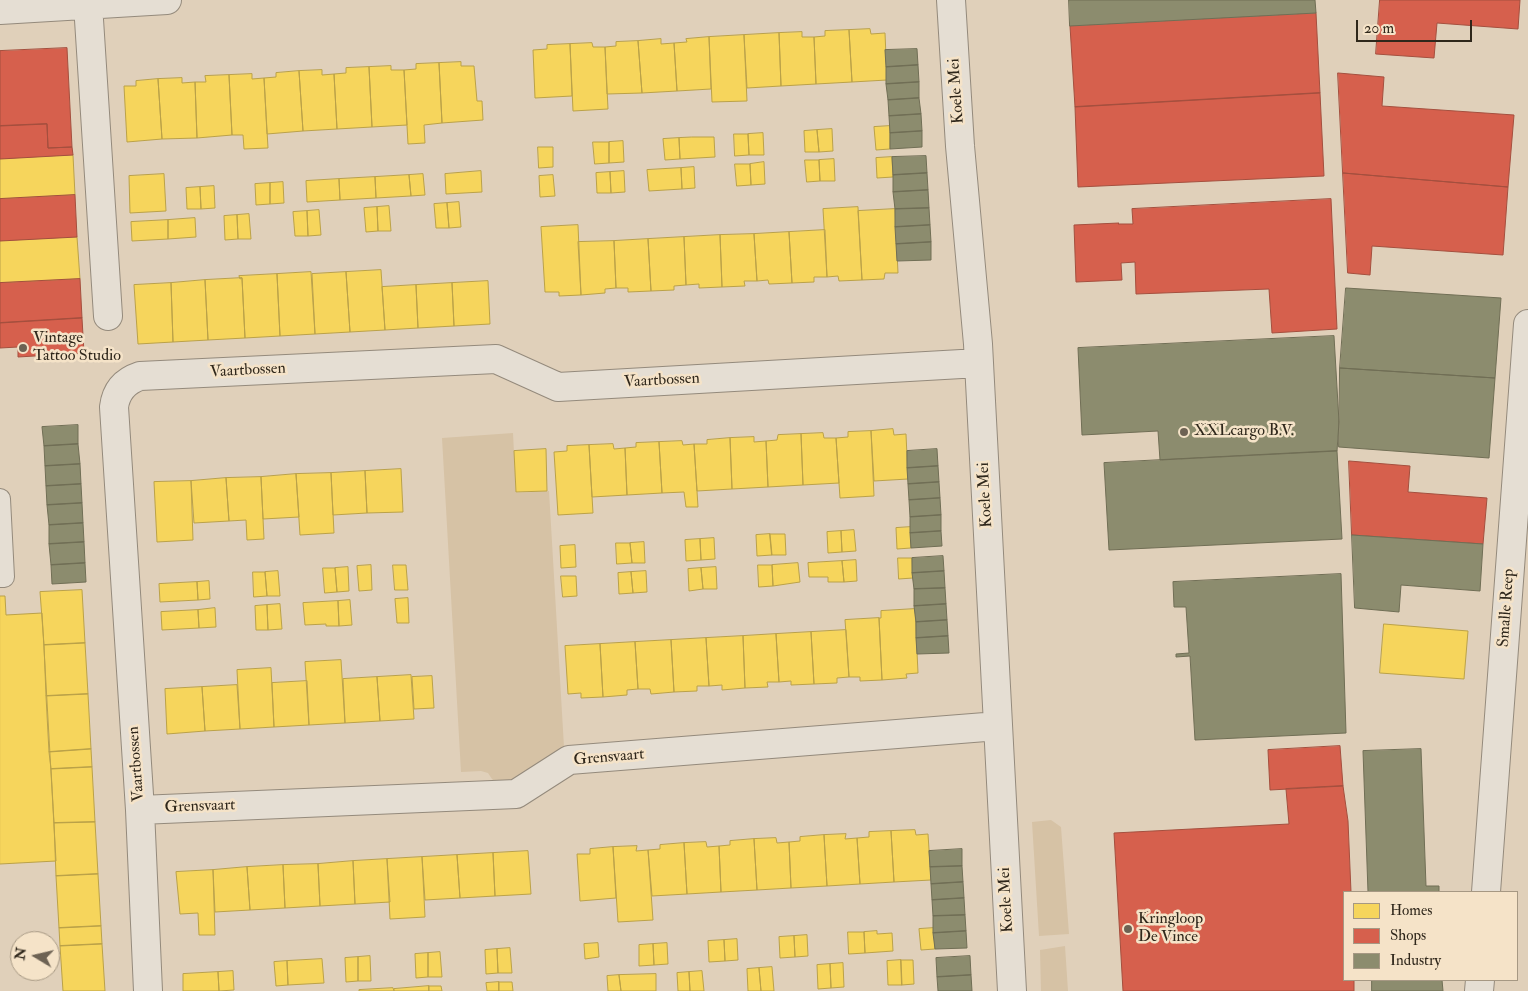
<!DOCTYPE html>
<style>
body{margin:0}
#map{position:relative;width:1528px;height:991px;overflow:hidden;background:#e0d0ba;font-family:"IM FELL Double Pica",serif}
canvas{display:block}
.legend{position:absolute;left:1343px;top:891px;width:175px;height:90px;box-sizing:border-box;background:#f5e3c8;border:1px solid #a69883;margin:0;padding:6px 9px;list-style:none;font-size:15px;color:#2f271b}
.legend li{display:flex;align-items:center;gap:10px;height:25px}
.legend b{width:25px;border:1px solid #a69883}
.north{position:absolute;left:10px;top:931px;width:50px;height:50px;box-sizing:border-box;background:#f5e3c8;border:1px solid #a69883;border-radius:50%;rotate:279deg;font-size:14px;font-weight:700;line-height:20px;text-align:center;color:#2f271b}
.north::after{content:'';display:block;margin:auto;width:18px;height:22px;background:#6d6253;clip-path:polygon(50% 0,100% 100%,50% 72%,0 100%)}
.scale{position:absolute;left:1356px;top:20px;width:116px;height:22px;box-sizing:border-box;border:2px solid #2f271b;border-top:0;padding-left:6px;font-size:15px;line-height:18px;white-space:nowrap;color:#2f271b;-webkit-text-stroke:4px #f5e3c8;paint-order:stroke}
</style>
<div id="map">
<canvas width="1528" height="991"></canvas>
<ul class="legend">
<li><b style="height:14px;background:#f6d55c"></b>Homes</li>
<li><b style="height:14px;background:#d6604d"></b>Shops</li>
<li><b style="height:14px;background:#8c8c6e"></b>Industry</li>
</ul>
<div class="north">N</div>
<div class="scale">20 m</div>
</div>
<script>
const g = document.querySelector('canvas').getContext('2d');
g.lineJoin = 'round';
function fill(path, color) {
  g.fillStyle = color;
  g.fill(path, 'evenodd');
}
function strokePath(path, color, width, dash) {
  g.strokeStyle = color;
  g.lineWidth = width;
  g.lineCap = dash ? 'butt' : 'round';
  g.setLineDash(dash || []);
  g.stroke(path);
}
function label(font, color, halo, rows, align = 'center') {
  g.font = font + ' "IM FELL Double Pica",serif';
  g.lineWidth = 5;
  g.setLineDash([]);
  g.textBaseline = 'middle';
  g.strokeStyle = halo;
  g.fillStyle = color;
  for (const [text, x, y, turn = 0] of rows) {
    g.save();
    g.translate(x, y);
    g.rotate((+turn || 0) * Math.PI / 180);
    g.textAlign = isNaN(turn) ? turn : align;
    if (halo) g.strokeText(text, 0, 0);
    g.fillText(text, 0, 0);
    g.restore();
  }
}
fill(new Path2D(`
 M513 433 516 493 549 491 564 747C539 761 529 779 497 783L492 779 488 773 481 771 461 772 442 438Z
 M1051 820 1061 827 1069 934 1039 936 1032 822Z
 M1065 946 1068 991H1041L1040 950Z`), '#d6c2a5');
const homes = new Path2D(`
 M870 29 871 34 885 33 887 80 852 82 849 30Z
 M849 30 852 82 816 84 814 37 825 36V31Z
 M802 32V37H814L816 84 781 86 779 33Z
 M779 33 781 86 747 88 744 35Z
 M744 35 747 101 712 102 709 37Z
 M709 37 711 89 677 91 674 43 687 42 686 39Z
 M661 39V44L674 43 677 91 642 93 638 41Z
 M638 41 642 93 607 94 605 47 616 46V42Z
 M592 43 593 47H605L608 109 573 111 570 44Z
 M570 44 572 96 535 98 533 50 547 49V45Z
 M461 62V66H474L477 101H482L483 120 442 123 439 63Z
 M439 63 442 123 424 125 425 143 408 144 404 70 416 69V64Z
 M391 66V70H404L407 125 372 127 369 67Z
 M369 67 372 127 337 129 334 74 346 73V68Z
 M322 70V75L334 74 337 129 303 131 299 71Z
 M299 71 303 131 267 134 264 78 276 77V73Z
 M252 74V79L264 78 268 148 244 149 243 135H232L229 75Z
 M229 75 232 135 197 138 195 82H206L205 76Z
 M182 78V83L195 82 197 138 162 139 158 79Z
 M158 79 162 139 127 142 124 86H136V81Z
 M890 126V149L876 150 874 127Z
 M832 129 833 151 819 152 817 130Z
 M817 130 819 152H805L804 131Z
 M763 133 764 155H749L748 134Z
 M734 134H748L749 155 735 156Z
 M692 137H714L715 157 680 159 679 138Z
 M679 138 680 159 665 160 663 139Z
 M623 141 624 162 609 163V142Z
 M593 142H609V163L595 164Z
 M538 147H553V167L539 168Z
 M73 155 75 195 0 199V159Z
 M892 157 893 177 877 178 876 158Z
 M834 159 835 181H820L819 160Z
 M805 160H819L820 181 807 182Z
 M764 162 765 184 751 185 750 164Z
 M735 164H750L751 185 737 186Z
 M694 167 695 188 682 189 681 168Z
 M681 168 682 189 649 191 647 170Z
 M481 171 482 192 446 194 445 174Z
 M624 171 625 192 611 193 610 172Z
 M610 172 611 193H597L596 173Z
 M164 174 166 211 130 213 129 176Z
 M423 174 425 195 411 196 409 175Z
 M409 175 411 196 376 198 375 177Z
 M553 175 555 196 540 197 539 176Z
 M375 177 376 198 340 200 339 179Z
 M339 179 340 200 307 202 306 181Z
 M283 182 284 203 270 204V183Z
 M270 183V204L256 205 255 184Z
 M214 186 215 208 201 209 200 187Z
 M200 187 201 209H187L186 188Z
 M459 202 461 227 449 228 447 203Z
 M447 203 449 228H436L434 204Z
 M389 206 391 231H378L377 207Z
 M377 207 378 231 366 232 364 208Z
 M858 207 862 280 839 281 838 276 827 277 823 209Z
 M895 209 898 273H885L884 279 862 280 858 211Z
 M319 210 321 235 308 236 307 211Z
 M307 211 308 236H295L293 212Z
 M249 214 251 239H238L237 215Z
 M237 215 238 239 225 240 224 216Z
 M195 218 196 237 168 239V220Z
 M168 220V239L132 241 131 222Z
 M578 225 581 295 559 296V292H545L541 227Z
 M825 230 827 277H814V282L792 283 789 232Z
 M789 232 792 283 769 284 768 280 757 281 754 234Z
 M754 234 757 281H744L745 286 722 287 720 235Z
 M720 235 722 287 699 288V284L686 285 684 237Z
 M77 237 80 279 0 283V241Z
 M684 237 686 285 674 286V290L651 291 648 239Z
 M648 239 651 291 628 292V288H616L614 241Z
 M614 241 616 288 605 289V293L581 295 578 242Z
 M381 270 385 330 350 332 346 272Z
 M311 272 315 334 280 336 277 274Z
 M346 272 350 332 315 334 312 274Z
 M277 274 280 336 245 338 242 278 240 279 239 276Z
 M242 278 245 338 208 340 205 280Z
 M205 280 208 340 173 342 171 283Z
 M488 281 490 324 454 326 452 283Z
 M171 283 173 342 138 344 134 285Z
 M452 283 454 326 418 328 416 285Z
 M416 285 418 328 385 330 382 287Z
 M893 429 894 435 906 434 908 479 874 481 871 431Z
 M871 431 874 496 840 498 836 438 848 437V432Z
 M823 433 824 438H836L839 483 803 485 801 434Z
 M801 434 803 485 768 487 766 441 777 440 778 435Z
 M754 437V442L766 441 768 487 732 489 730 438Z
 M730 438 732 489 697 491 694 444H707V440Z
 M682 441 683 445 694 444 698 507H686L684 492 662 493 659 442Z
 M659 442 662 493 627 495 625 448 636 447V443Z
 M613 444 614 449 625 448 627 495 592 497 589 445Z
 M589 445 593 513 558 515 554 452 567 451V446Z
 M546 449 547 491 516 492 514 451Z
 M401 469 403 512 367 513 365 471Z
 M365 471 367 513 333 515 331 473Z
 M331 473 334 533 300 535 296 474Z
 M296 474 299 517 263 519 261 477Z
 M261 477 264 539 247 540 246 520 229 521 226 478Z
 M226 478 229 521 194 523 191 481Z
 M191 481 193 540 157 542 154 482Z
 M911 527V548L897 549 896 528Z
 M854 530 856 551 842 552 841 531Z
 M841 531 842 552 828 553 827 532Z
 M770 534H785L786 555H772Z
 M770 534 772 555 757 556 756 535Z
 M714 538 715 559 701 560 700 539Z
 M700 539 701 560 686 561 685 540Z
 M644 542 645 563H632L630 543Z
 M616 543H630L632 563 617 564Z
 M575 545 576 567 561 568 560 546Z
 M898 558H912L913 578 899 579Z
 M856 560 857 581 844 582 842 561Z
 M842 561 844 582H828V577H809L808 563Z
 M798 563 800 582 773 586 772 565Z
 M371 565 372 590 359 591 357 566Z
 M393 565H406L408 590H395Z
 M758 565H772L773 586 759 587Z
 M348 567 349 591 337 592 335 568Z
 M716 567 717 589H703L701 568Z
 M323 568H335L337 592 325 593Z
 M701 568 703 589 689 591 688 569Z
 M278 571 280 596H267L265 572Z
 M646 571 647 592 633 593 631 572Z
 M253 572H265L267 596 254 597Z
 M631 572 633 593 619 594 618 573Z
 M561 576H576L577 596 563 597Z
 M209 581 210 599 198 600 197 582Z
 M197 582 198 600 160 602 159 584Z
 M82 590 85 643 44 645 40 592Z
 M0 596H5L6 615 42 613 56 861 0 864Z
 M408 598 409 623H397L395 599Z
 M350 600 352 625 339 626 338 601Z
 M338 601 339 626H326V624L305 625 303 603Z
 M280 604 282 629 268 630 267 605Z
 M267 605 268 630H256L255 606Z
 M215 608 216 627 199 628 198 610Z
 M915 609 918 673 906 674 907 678 882 680 879 618H881V611Z
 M198 610 199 628 162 630 161 612Z
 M879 618 882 680 860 681V677H849L845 620Z
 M1384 624 1468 631 1464 679 1380 673Z
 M846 630 849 677 837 678V683L814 684 811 632Z
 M811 632 814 684 791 685V681L779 682 776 634Z
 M776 634 779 682H767L768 687 745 688 743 636Z
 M743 636 745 688 722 690V685L709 686 706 638Z
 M706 638 709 686H697V691L674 692 671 640Z
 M671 640 674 692 651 694 650 689H638L635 642Z
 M635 642 638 689 627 690V695L603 697 600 644Z
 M85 643 88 694 46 696 44 645Z
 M600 644 603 697 581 698V693L568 694 565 646Z
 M341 660 345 723 309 725 305 662Z
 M271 668 274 727 240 729 237 670Z
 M411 675 414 719 380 721 377 677Z
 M432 676 434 708 414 709 412 677Z
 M377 677 380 721 345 723 343 679Z
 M307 681 309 725 274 727 272 683Z
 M237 685 240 729 205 731 202 687Z
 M202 687 205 731 167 734 165 689Z
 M88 694 91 749 49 752 46 696Z
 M91 749 92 767 51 769 49 752Z
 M92 767 95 822 54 823 51 769Z
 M95 822 98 874 56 876 54 823Z
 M915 830 916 835 928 834 931 880 894 882 891 831Z
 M891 831 894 882 860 884 857 838 869 837V832Z
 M846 834 845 839 857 838 860 884 827 886 824 835Z
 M824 835 827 886 791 888 789 842 800 841V837Z
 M776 838 777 843 789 842 791 888 757 890 754 839Z
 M754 839 757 890 721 892 719 846 730 845V841Z
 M706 842 707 847 719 846 721 892 687 894 684 843Z
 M684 843 687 894 652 896 648 850 660 849V845Z
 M637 846 636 851 648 850 653 920 618 922 613 847Z
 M613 847 616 898 580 901 577 854H590V849Z
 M528 851 531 894 495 896 493 853Z
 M493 853 495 896 460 898 457 855Z
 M457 855 460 898 425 900 422 857Z
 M422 857 425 917 390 919 387 859Z
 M387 859 390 902 355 904 353 861Z
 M353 861 355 904 320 906 318 864Z
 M318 864 320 906 285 908 283 865Z
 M283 865 285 908 250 910 247 867Z
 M247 867 250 910 215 912 213 870Z
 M213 870 215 935H199L198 913 180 914 176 872Z
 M98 874 101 926 59 928 56 876Z
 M101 926 102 944 60 946 59 928Z
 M934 928 935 949 921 950 919 929Z
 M877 931V934L892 933 893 951 865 953 864 932Z
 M848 932H864L865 953 849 954Z
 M807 935 808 956 795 957 794 936Z
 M794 936 795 957 780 958 779 937Z
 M737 939 738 960 725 961 724 940Z
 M724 940 725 961 709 962 708 941Z
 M598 943 599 957 585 959 584 944Z
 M667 943 668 964 654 965 653 944Z
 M102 944 105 991H63L60 946Z
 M653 944 654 965 639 966V945Z
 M510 948 512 973H498L497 949Z
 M497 949 498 973 486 974 485 950Z
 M440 952 442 977H428V953Z
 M428 953V977L416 978 415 954Z
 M370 956 371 981H358V957Z
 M358 957V981L346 982 345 958Z
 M322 959 324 983 288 985 287 961Z
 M901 960 902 985H888L887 961Z
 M901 960H913L914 984 902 985Z
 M287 961 288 985 276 986 274 962Z
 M843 963 844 987 831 988 830 964Z
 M830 964 831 988 818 989 817 965Z
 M772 967 774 991H761L759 968Z
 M759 968 761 991H748L747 969Z
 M233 971 234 990 219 991 218 972Z
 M702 971 704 991H690L689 972Z
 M218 972 219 991H183V974Z
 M689 972 690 991H678L677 973Z
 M656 974V991H621L619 975Z
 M619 975 621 991H608L607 976Z
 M499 982V991H487L486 983Z
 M499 982H512L513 991H499Z
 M429 986H441L442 991H429Z
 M429 986V991H394V989Z
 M393 988 394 991H359V990Z`);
fill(homes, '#f6d55c');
strokePath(homes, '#baa148', 1);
const shops = new Path2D(`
 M1380 0H1520L1518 29 1437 23 1434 58 1376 54Z
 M1316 13 1320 93 1075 107 1070 26Z
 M67 48 72 147 48 148 47 124 0 126V51Z
 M1338 73 1384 77 1382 106 1514 115 1508 187 1343 173Z
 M1320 93 1324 176 1078 187 1075 107Z
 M47 124 48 148 72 147 73 155 0 159V126Z
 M1343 173 1508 187 1503 255 1372 246 1370 275 1348 273Z
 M75 195 77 237 0 241V199Z
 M1331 199 1337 329 1272 333 1269 289 1136 294 1135 262 1121 263 1122 280 1076 282 1074 225 1119 223 1118 224H1133L1132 209Z
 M80 279 82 318 0 323V283Z
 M82 318 84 353 18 357V347L0 348V323Z
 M1349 461 1410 466 1408 492 1487 498 1483 544 1352 535Z
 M1340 746 1343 786 1270 790 1268 750Z
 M1343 786 1348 821 1351 892H1344V980H1354V991H1123L1114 833 1289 824 1286 789Z`);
fill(shops, '#d6604d');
strokePath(shops, '#a44f3e', 1);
const industry = new Path2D(`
 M1069 0H1315L1316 13 1070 26Z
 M917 49 918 65 886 67 885 50Z
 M918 65 919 82 886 84V67Z
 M919 82V98L888 100 886 84Z
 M919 98 921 114 889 116 888 100Z
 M921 114 922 131 890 133 889 116Z
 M922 131V147L890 149V133Z
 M926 156 927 173 893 175 892 157Z
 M927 173 928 190 893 192V175Z
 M928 190 929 208 895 209 893 192Z
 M929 208 930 225 895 227V209Z
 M930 225 931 242 896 244 895 227Z
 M931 242V260L897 261 896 244Z
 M1346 288 1501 298 1495 378 1340 368Z
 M1334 336 1339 422 1337 451 1160 460 1158 431 1082 435 1078 348Z
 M1340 368 1495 378 1489 458 1339 447Z
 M78 425V444L44 446 42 427Z
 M78 444 80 464 45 466 44 446Z
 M937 449 938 466 907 468V451Z
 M1337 451 1342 539 1109 550 1104 463Z
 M80 464 81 484 46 486 45 466Z
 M938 466 939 482 908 484 907 468Z
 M939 482 940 498 909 500 908 484Z
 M81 484 82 503 47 505 46 486Z
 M940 498 941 515 910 517 909 500Z
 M82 503 83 523 49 525 47 505Z
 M941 515V531L910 533V517Z
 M83 523 84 542 49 544V525Z
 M941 531 942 546 911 548 910 533Z
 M1352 535 1483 544 1480 591 1401 585 1399 612 1355 608Z
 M84 542 85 563 51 565 49 544Z
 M943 556 944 571 912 573V558Z
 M85 563 86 582 52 584 51 565Z
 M944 571 945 588 914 589 912 573Z
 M1341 574 1346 733 1195 740 1190 656 1176 657V654L1189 653 1186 607H1174L1173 582Z
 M945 588 946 604 914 606V589Z
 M946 604 947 620 916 622 914 606Z
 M947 620 948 636 916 638V622Z
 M948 636 949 653 917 654 916 638Z
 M1421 749 1426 886H1439V892H1368L1363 751Z
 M962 849V866L930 867 929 851Z
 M962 866 963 882 931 884 930 867Z
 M963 882 964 898 932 900 931 884Z
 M964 898 965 915 933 916 932 900Z
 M965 915 966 931 933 933V916Z
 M966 931 967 948 935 949 933 933Z
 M970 956 971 975 937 977 936 958Z
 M971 975 972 991H938L937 977Z
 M1372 980H1442L1443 991H1372Z`);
fill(industry, '#8c8c6e');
strokePath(industry, '#706e55', 1);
const lane = new Path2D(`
 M0 499 4 577H0`);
const street = new Path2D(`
 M951 0 960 146 978 344 1012 991
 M88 4 108 316
 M0 10 167 0
 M140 810 516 794 569 760 998 726
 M1486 892 1528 324
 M148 991 140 810 114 407C116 391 125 381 140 376L496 359 558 387 979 363
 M1479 991 1480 980`);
strokePath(lane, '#948a7c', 22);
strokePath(street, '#948a7c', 30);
strokePath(lane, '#e5ded3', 20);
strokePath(street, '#e5ded3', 28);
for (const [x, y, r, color] of [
 [23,348,5,"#6d6253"],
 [1184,432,5,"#6d6253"],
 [1128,929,5,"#6d6253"]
]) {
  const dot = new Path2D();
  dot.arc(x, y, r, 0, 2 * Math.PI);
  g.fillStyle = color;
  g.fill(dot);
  strokePath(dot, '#f5e3c8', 2);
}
label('16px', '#2f271b', '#f5e3c8', [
 ["Koele Mei",957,91,-94],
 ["Vaartbossen",248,371,-3],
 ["Vaartbossen",662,381,-3],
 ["Koele Mei",986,495,-93],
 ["Smalle Reep",1507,608,-86],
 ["Grensvaart",609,758,-5],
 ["Vaartbossen",137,764,-94],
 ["Grensvaart",200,807,-2],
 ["Koele Mei",1007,900,-93]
]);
label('16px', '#2f271b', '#f5e3c8', [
 ["Vintage",33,339],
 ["Tattoo Studio",33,357],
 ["XXLcargo B.V.",1194,432],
 ["Kringloop",1138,920],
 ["De Vince",1138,938]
], 'left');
</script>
